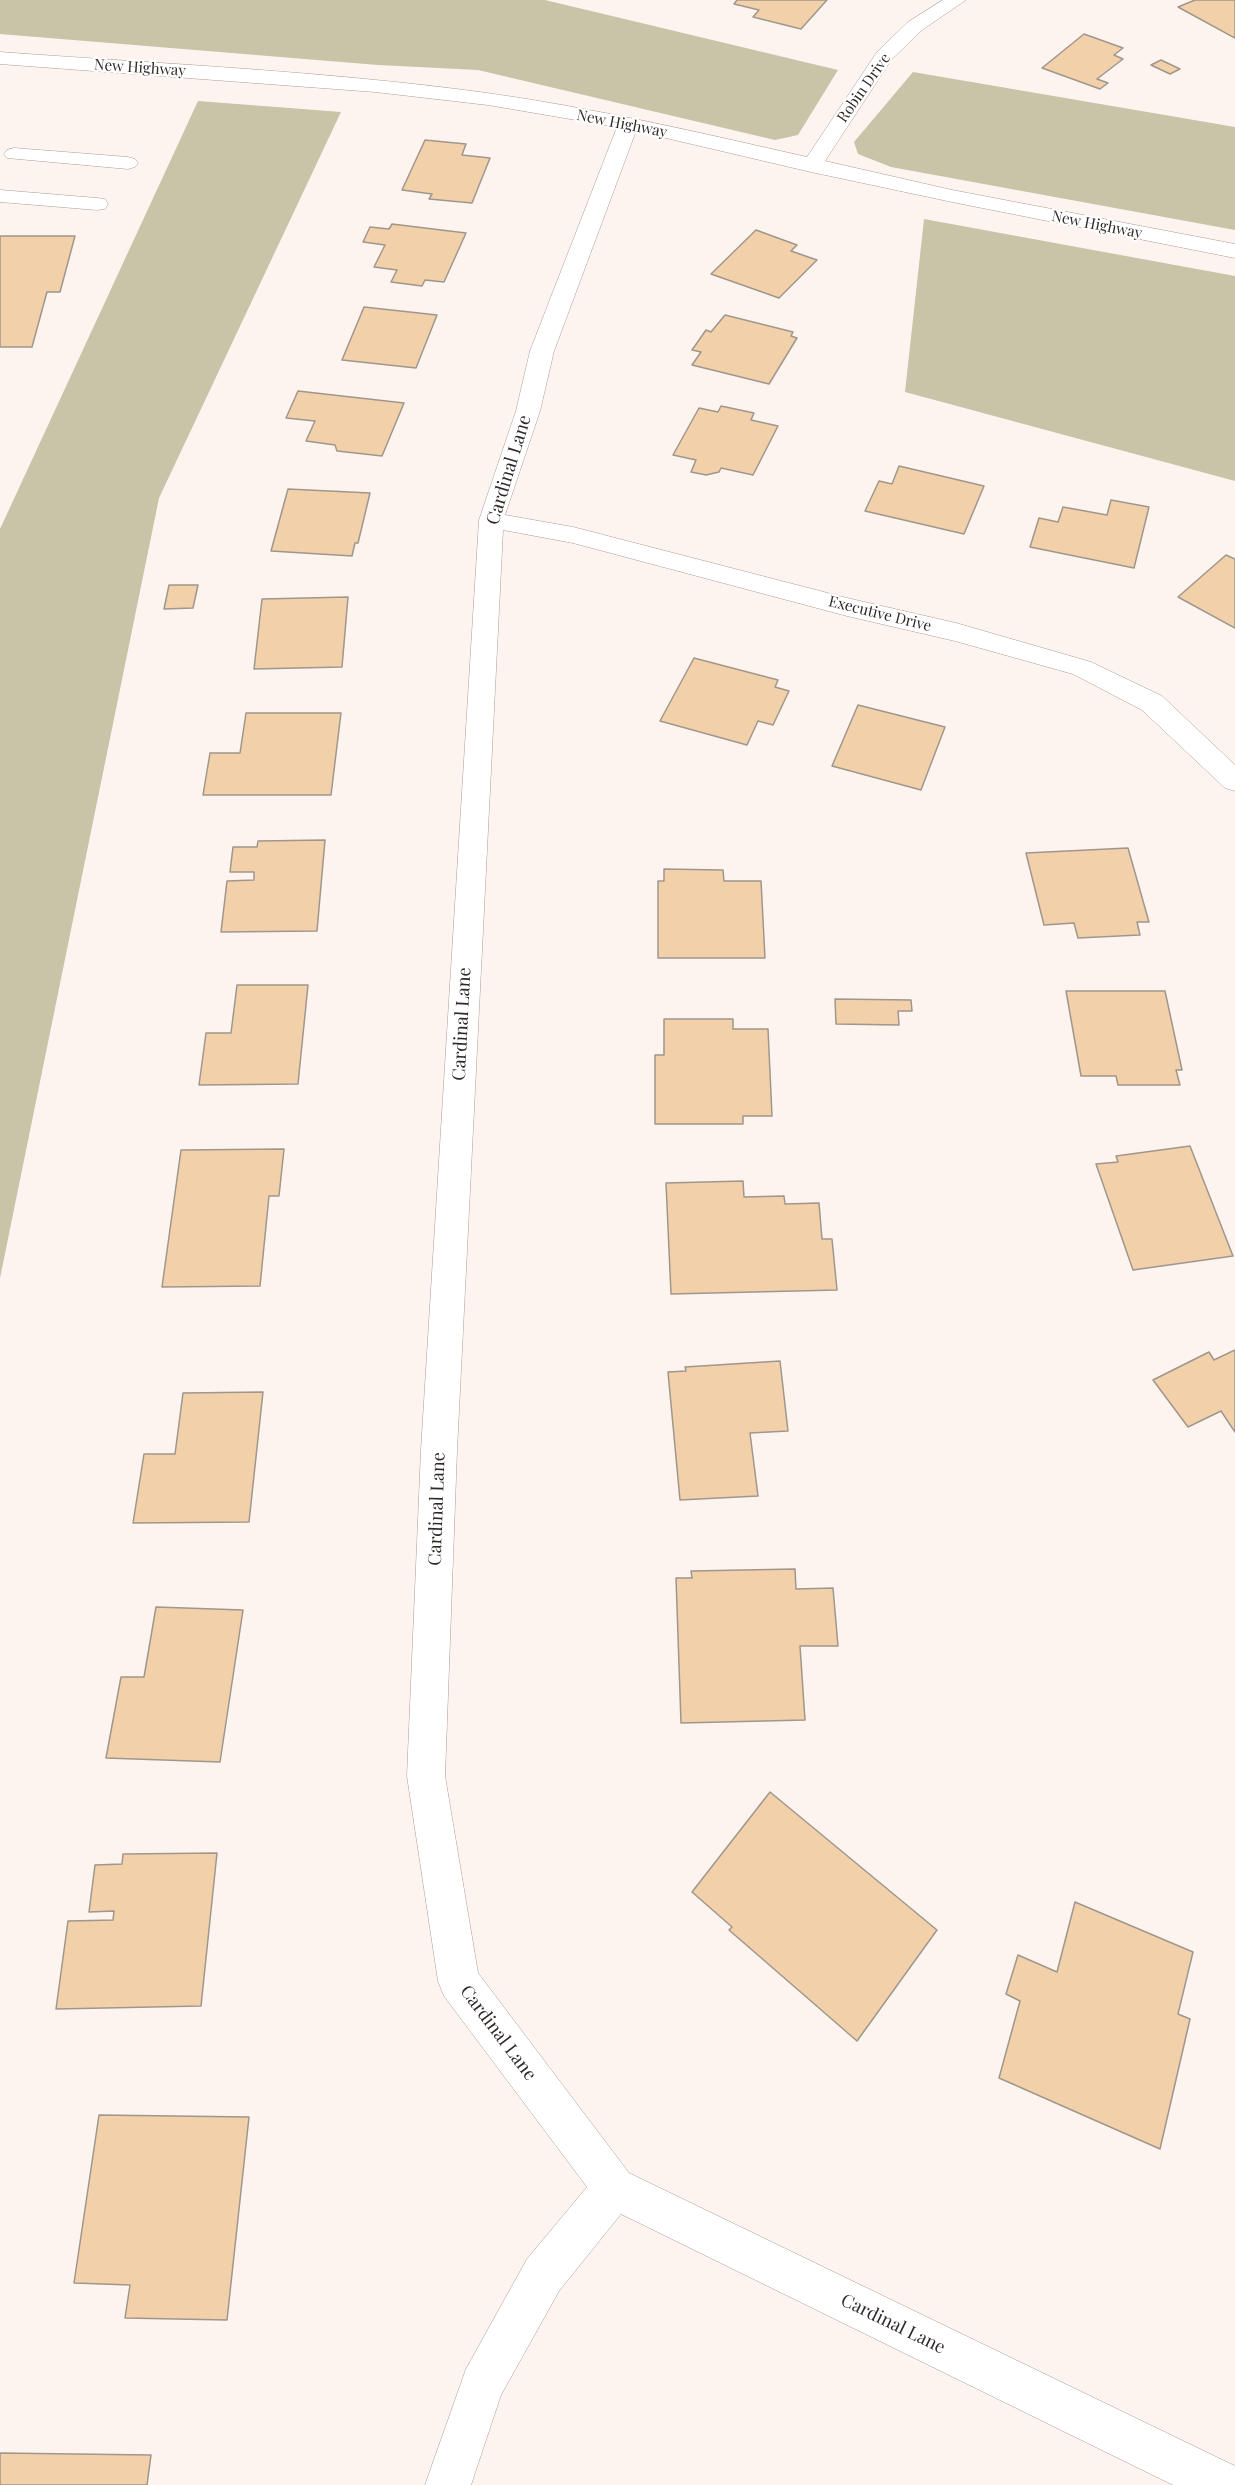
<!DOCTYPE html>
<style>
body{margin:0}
canvas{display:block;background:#fdf4f0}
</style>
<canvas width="1235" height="2485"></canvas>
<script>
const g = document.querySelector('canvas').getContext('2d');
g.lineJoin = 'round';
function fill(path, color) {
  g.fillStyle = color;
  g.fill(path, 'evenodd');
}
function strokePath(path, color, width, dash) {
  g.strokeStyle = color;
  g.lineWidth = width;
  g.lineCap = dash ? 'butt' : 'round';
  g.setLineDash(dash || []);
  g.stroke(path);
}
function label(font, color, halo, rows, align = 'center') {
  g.font = font + ' "Playfair Display",serif';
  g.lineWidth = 4.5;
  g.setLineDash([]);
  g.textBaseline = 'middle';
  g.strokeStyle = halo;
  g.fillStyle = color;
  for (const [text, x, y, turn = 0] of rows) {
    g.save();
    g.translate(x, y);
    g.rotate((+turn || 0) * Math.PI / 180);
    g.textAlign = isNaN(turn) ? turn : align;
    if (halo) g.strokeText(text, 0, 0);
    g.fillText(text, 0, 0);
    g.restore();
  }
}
fill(new Path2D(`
 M0 0H545L838 70 798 135 775 140 478 70 378 65 0 34Z
 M913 72 1235 127V230L891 167 858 154 854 142Z
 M198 101 341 112 159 498 0 1278V529Z
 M924 219 1235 276V481L905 392Z`), '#c9c3a7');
const building = new Path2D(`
 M737 0H827L801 29 753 17 759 10 734 4Z
 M1195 0H1235V38L1178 7Z
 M1084 34 1123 48 1114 55 1123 59 1097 79 1108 83 1100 89 1042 68Z
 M1161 60 1180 69 1170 74 1151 65Z
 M425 140 466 144 462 155 490 158 472 203 429 199 432 194 402 190Z
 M392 224 466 233 444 282 425 280 422 286 391 282 397 270 374 267 385 245 363 242 370 227 389 229Z
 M756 230 797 245 791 251 817 260 779 298 711 274Z
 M0 236H75L60 292H47L32 347H0Z
 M364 307 437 315 416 368 342 360Z
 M725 315 793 332 791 336 797 338 769 384 692 365 701 352 692 350 706 330 711 332Z
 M298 391 404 403 382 456 337 451 335 445 306 441 315 421 286 418Z
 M721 406 754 413 751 420 778 426 753 475 721 468 719 472 706 475 691 472 696 460 673 455 699 408 718 412Z
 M899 466 984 486 964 534 865 511 879 481 892 484Z
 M288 489 370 493 358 543H355L352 556 271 551Z
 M1111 500 1149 507 1134 568 1030 547 1039 518 1058 522 1063 507 1107 515Z
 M1226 555 1235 559V628L1178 597Z
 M169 585H198L193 608 164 609Z
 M348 597 342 667 254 669 262 599Z
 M694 658 778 680 775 687 789 691 773 725 758 721 747 745 660 721Z
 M858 705 945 727 921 790 832 766Z
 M246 713H341L331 795H203L210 753H240Z
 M325 840 317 931 221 932 227 881 254 880V872H230L233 847H257L258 841Z
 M1128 848 1149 922H1137L1140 935 1078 938 1074 923 1044 925 1026 853Z
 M664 869 723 870 724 881H761L765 958H658V881H664Z
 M237 985H308L298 1084 199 1085 206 1033H231Z
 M1066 991H1165L1182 1070H1176L1180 1085H1118L1116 1076H1081Z
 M835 999 911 1000 912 1011H898L899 1025 836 1024Z
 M664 1019H733V1029H768L772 1116H743V1124H655V1055H664Z
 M1190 1146 1233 1256 1133 1270 1096 1164 1118 1162 1116 1156Z
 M284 1149 279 1196H269L260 1286 162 1287 181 1150Z
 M743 1181 744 1197 784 1196 785 1204 819 1203 822 1239H832L837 1290 671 1294 666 1183Z
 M1235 1350V1432L1221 1411 1188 1427 1153 1380 1209 1352 1214 1360Z
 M780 1361 788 1431 750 1433 758 1496 680 1500 668 1372 686 1371 685 1367Z
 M263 1392 249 1522 133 1523 144 1454H175L183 1393Z
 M795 1569 796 1589 833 1588 838 1646H800L805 1720 681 1723 676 1578H692L691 1571Z
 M156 1607 243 1610 220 1762 106 1758 121 1677H144Z
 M770 1792 937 1930 857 2041 729 1930 732 1927 692 1892Z
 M217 1853 201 2006 56 2009 68 1921 113 1920 114 1911 89 1912 95 1865 122 1864 123 1854Z
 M1075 1902 1193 1952 1178 2014 1190 2019 1160 2149 999 2078 1020 2001 1006 1994 1018 1955 1057 1972Z
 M99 2115 249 2117 227 2320 125 2318 130 2285 74 2283Z
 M0 2453 151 2455 147 2485H0Z`);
fill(building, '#f1d0aa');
strokePath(building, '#a0978c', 1.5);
const minor = new Path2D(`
 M943 0H966L922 30 891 60 825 161 952 190 1235 244V258L952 202 811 172 636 131 554 351 540 411 505 515 573 527 847 598 956 623 1091 662 1162 696 1235 765V791L1225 788 1142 710 1073 674 955 641 847 616 573 543 503 530 457 1450 445 1776 478 1973 629 2173 1235 2466V2485H1173L621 2214 559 2291 501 2395 471 2485H425L466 2369 527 2259 587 2187 444 1996 438 1981 407 1776 421 1450 479 520 516 411 530 351 617 127 488 105 375 92 0 64V52C162 64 326 71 487 93 595 108 701 133 807 157L877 52 908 22Z
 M14 148 128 157 135 159 138 163 135 167 128 169 7 158 4 154 7 150Z
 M0 190 97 198 105 199 108 204 105 209 97 210 0 202Z`);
strokePath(minor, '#aa9c96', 1);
fill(minor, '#fff');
label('15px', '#2f2927', '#fff', [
 ["New Highway",140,68,4],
 ["Robin Drive",864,88,-55],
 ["New Highway",622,124,11],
 ["New Highway",1097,225,11],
 ["Executive Drive",880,614,14]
]);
label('18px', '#2f2927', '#fff', [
 ["Cardinal Lane",509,470,-73],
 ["Cardinal Lane",462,1024,-87],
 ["Cardinal Lane",437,1509,-88],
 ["Cardinal Lane",498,2033,53],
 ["Cardinal Lane",893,2324,26]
]);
</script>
